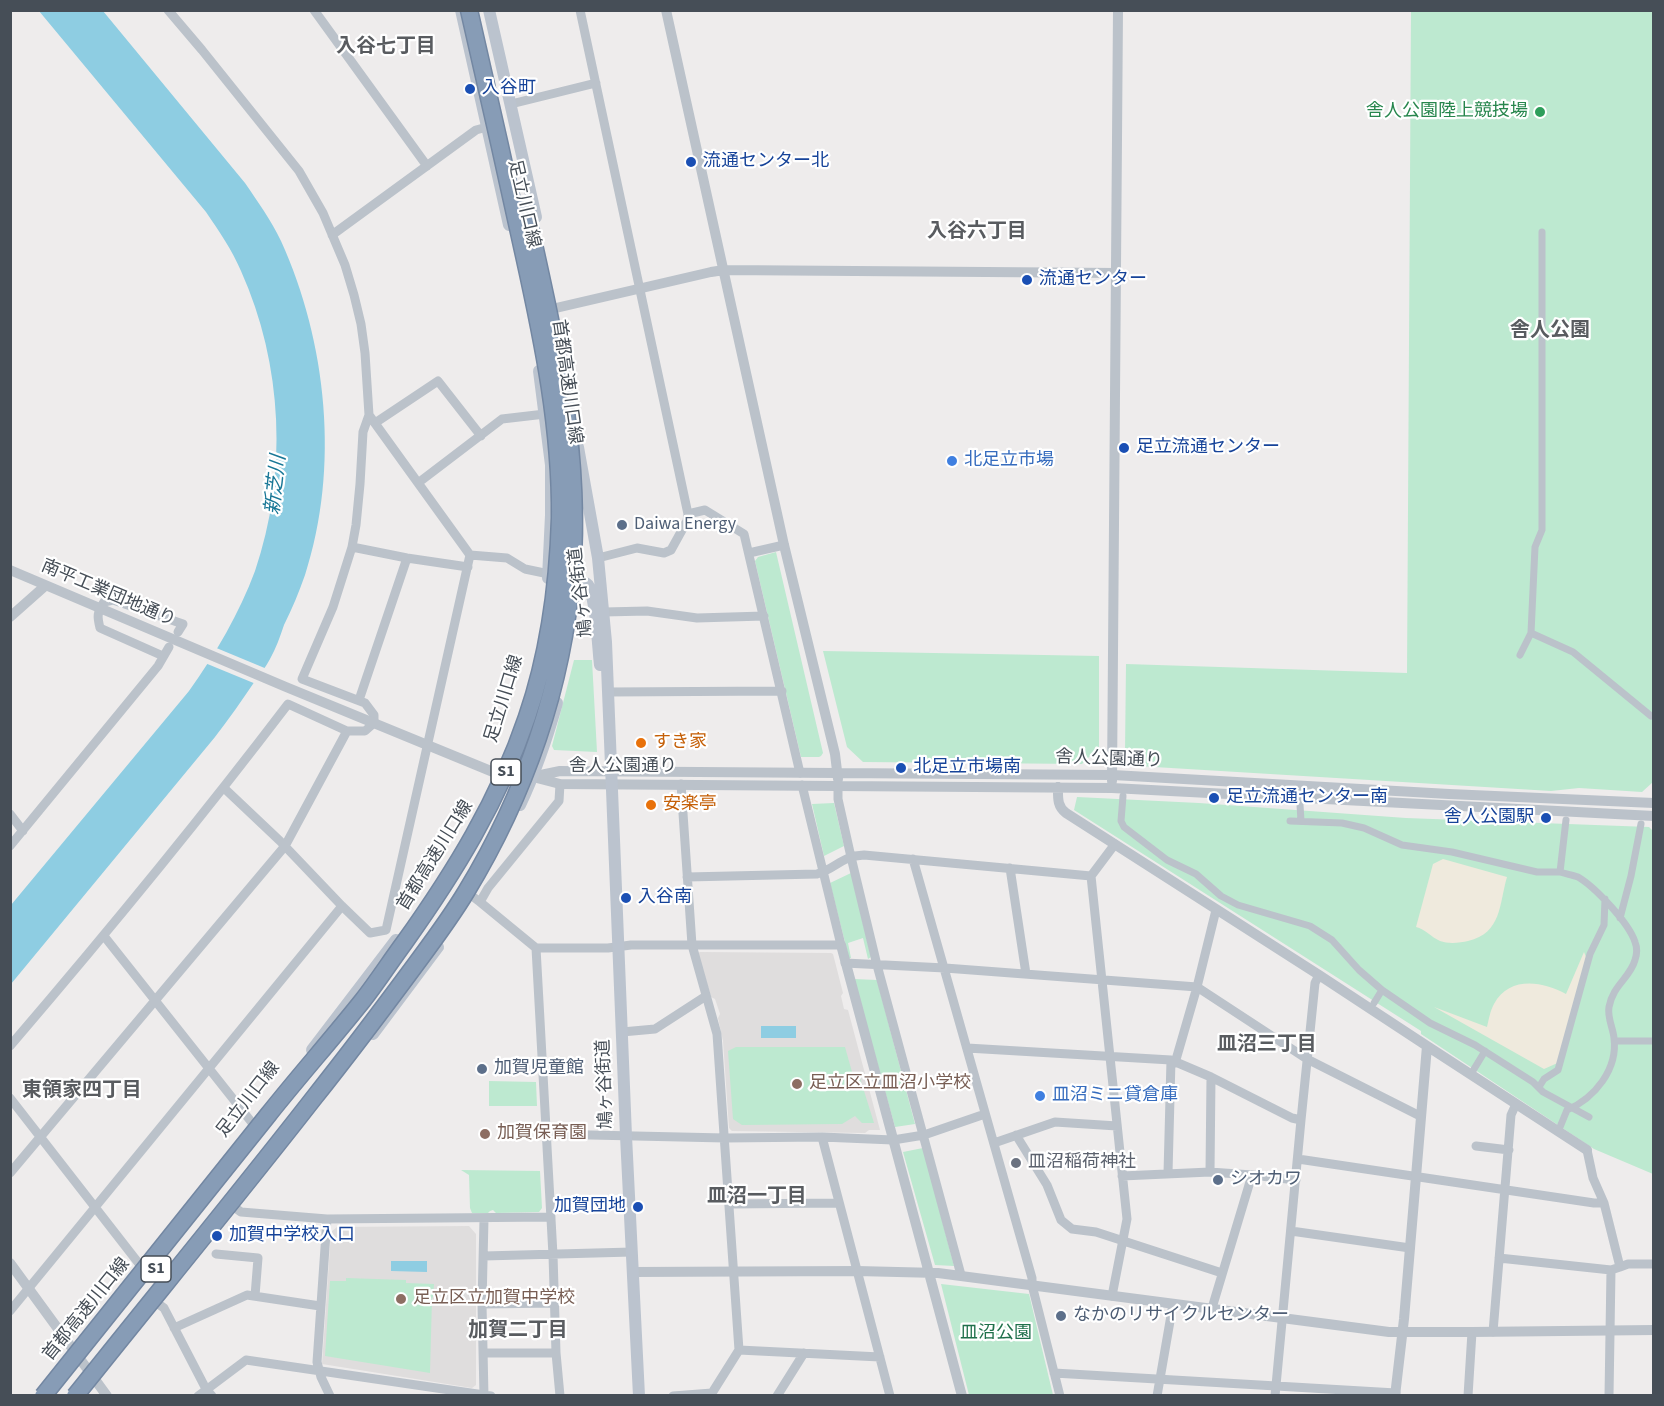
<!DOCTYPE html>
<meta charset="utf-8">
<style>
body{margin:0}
#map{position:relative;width:1664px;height:1406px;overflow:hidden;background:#eeecec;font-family:"Source Sans 3",sans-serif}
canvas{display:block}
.frame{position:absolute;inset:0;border:12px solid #464e57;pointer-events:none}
</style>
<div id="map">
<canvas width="1664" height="1406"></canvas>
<div class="frame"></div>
</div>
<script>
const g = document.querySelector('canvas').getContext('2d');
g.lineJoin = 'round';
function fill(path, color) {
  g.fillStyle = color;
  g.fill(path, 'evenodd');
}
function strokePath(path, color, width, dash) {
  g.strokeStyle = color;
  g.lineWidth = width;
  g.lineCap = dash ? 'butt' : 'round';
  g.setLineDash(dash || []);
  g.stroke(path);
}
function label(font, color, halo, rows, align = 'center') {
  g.font = font + ' "Source Sans 3","Noto Sans JP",sans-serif';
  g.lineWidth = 4.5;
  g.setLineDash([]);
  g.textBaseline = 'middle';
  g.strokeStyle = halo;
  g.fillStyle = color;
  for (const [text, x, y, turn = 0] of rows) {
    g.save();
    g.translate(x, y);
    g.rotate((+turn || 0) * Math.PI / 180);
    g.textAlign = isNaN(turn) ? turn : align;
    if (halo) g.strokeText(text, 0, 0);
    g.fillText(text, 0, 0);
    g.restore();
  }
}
fill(new Path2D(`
 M700 952 831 953 833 954 843 993 841 996 844 1009 848 1010 880 1130H869L865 1133 732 1131 729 1128 723 1041 718 1018 720 1014 715 999 711 997 698 953Z
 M469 1226 476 1234V1385L472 1388 322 1364 331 1232 337 1227Z`), '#dfdddd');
fill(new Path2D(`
 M1411 11H1653V782L1642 792 1579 788 1551 791 1138 766 1125 752 1126 664 1407 673Z
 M776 552 823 753 821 756 819 757H801L755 561 758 557Z
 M823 651 1099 656V747L1082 764 863 762 847 747Z
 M574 660H592L597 752 554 750 552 746Z
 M1077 797 1199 803 1406 818 1649 827 1654 832 1653 1174 1594 1149 1421 1034V1031L1074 810Z
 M834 803 844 846 824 856 812 804Z
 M851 873 871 957 868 959 863 938 848 943 851 958H849L830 883Z
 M854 979 877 980 915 1124 895 1127Z
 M736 1047H845L854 1079 860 1078 874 1123H862L855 1116 842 1124 742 1125 733 1119 728 1051Z
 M489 1081 536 1082 537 1106H489Z
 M923 1148 954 1266 935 1265 903 1152Z
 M461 1170 540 1171 542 1208 539 1212 496 1213 493 1210 490 1211 488 1213H472L470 1208 469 1175Z
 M346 1278 406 1280V1283L434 1284 433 1297 432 1298 430 1373 325 1356 330 1281H346Z
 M941 1284 1029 1294 1053 1395H969Z`), '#bde9d0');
fill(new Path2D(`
 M1443 859 1507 877C1499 904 1502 933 1468 941 1460 943 1448 944 1440 941 1431 937 1425 929 1416 927L1433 864Z
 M1584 952 1588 962 1562 1061 1544 1069 1434 1007 1487 1027C1489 1019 1490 1011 1494 1004 1509 976 1542 981 1566 994Z`), '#efeadd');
fill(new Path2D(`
 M39 11H103L245 183C258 202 271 220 281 241 327 342 340 468 305 575 299 592 292 609 284 625 280 637 276 648 270 659 266 667 260 674 255 681 242 700 229 719 215 737L11 984V905L189 691C216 653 239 614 255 571 288 475 283 364 241 271 232 250 219 231 206 212Z
 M761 1026H796V1038H761Z
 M391 1261H427V1272L391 1271Z`), '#8ecde2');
fill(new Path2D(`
 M214 647 267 669 256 684 205 663Z`), '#eeecec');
strokePath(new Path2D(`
 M1531 633 1573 652 1651 716
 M1520 655 1531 633 1535 547 1542 530V232
 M1123 796 1121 821 1124 827 1167 860 1196 874 1221 896 1238 905 1310 926 1332 940 1359 970 1382 990 1430 1023 1475 1045 1533 1082 1543 1092 1589 1117
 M1300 805 1301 821
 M1290 821 1342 823 1364 828 1402 845 1452 852 1537 872H1560
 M1620 918 1631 876 1641 824
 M1374 1003 1382 990
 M1615 1041H1654
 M1471 1074 1485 1051
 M1539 1087 1544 1079 1558 1070 1590 954 1604 925 1605 899
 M1558 1132 1567 1110C1595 1098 1618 1069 1614 1038 1613 1028 1607 1017 1609 1007 1613 985 1630 978 1635 960 1637 954 1637 947 1635 942 1629 923 1595 887 1578 877 1573 875 1566 874 1560 872L1566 820`), '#bbc2ca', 7);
strokePath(new Path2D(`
 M314 10 427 166
 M580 10 688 514 687 521 671 550 664 553 637 548 598 558
 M511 104 596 83
 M332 235 476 130 487 127
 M375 423 438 381 481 436
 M418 483 502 419 545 414
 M688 514 705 510 744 534 800 773
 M352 547 407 558 468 567
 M749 553 784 545
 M470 555 507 558 525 569 549 574
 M604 612 647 611 697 618 764 616
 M163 656 100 628C97 616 97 613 104 602L113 600 183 624 178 632
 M609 692 782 691
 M359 700 407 558
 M681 784 692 945 717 1034 739 1350
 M838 785V799L851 857 877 965 961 1275
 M224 788 280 841 342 906 370 933 386 930 470 555 369 415
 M10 814 23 831
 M10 846 158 666 169 647
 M913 859 1032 1278V1285L1060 1396
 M1010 868 1026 974
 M687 877 817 874C837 868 841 856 864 855L1091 876
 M472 896 480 902 488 888 559 801 560 784
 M480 902 536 948H608L631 945H841L802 785
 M104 936 253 1124
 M536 948 553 1255 556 1353 560 1396
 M845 963 945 968 1197 987 1307 1059 1420 1116
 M622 1032 655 1029 706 996
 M10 1046C106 934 199 821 288 704L347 731H365L374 723V715L365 703 302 679 333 607 352 547 356 525 360 484 363 432 369 415 365 353 361 324 354 295 345 265 323 213 299 171 202 50 168 10
 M967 1048 1171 1060 1211 1077 1292 1118 1301 1120 1275 1396
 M1175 1063 1197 987 1216 910
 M10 1098 140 1265
 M1301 1120 1315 983 1319 975
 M546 1134 725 1138 822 1137 893 1140 924 1135 985 1114
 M1016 1135 1047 1185 1061 1220 1072 1229 1096 1232 1222 1273
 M822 1137 890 1396
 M994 1143 1055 1122 1117 1126
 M1476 1146 1509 1150
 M1587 1150 1593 1178 1604 1203 1620 1267 1628 1264H1654
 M1298 1159 1594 1203H1604
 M1210 1172 1211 1077
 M10 1173 285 846 347 731
 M1168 1173 1171 1060
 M1122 1176 1210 1172 1252 1175 1296 1180
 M729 1204 838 1203
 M234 1207 241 1212 327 1219 551 1217
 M327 1219 317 1362 321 1377 330 1396
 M1291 1231 1410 1248
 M216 1254 258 1258 255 1296
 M484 1256 632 1252
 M1499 1258 1611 1270
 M1112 1296 1127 1219 1091 876 1115 844
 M157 1303 164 1308 206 1389 212 1396
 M482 1304 555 1303
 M1212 1308 1252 1175
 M10 1311 342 906
 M174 1328 247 1295 320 1306
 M1493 1332 1511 1115 1516 1104
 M483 1353H556
 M1054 1373 1396 1393
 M198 1396 246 1360 491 1396
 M484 1396 482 1304 484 1219
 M673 1396 712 1393 739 1350 880 1357
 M777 1396 804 1353
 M1157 1396 1173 1304
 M1468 1396 1472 1332
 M1609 1396 1611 1270 1620 1267`), '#bbc2ca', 9);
strokePath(new Path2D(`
 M666 10 784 545 835 754 838 779
 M543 311 711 272 724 270 1117 273
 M10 570 286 687 498 774 533 777 560 784 1112 788 1654 816
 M10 617 45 586
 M536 776 560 771 1113 775 1449 794 1654 803
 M1112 781 1118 10
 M1058 787C1058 798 1057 806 1066 813L1319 975 1427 1046 1587 1150
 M841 945 962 1396
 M10 1263 107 1396
 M633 1272 857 1271 938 1273 1389 1332H1472L1654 1330
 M1395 1396 1404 1319 1427 1046`), '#bbc2ca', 10);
strokePath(new Path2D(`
 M461 10 509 225
 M489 10 536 217
 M539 371 551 465V515L548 578
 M578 447 598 558 606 642 626 1136 639 1396
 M566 577C574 578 582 579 588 585 596 596 598 650 600 665
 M520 805C536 771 547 738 557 703
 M373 1034 438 947
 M312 1050 396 940`), '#bbc3ce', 12);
const motorwayBridge = new Path2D(`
 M43 1396C118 1302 193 1208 268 1115 299 1076 332 1039 363 1000 377 982 390 962 404 943 454 873 499 800 527 717 549 653 558 585 560 518 561 429 543 341 524 255 506 173 488 92 469 10
 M75 1396C154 1297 235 1199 313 1099 348 1055 382 1010 416 964 433 941 451 917 466 892 525 795 563 686 572 573 582 445 552 328 525 204`);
strokePath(motorwayBridge, '#7387a2', 19, []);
strokePath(motorwayBridge, '#879cb6', 16);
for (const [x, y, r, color] of [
 [470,89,6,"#1a4fb4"],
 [1540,112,6,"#2e9e5b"],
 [691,162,6,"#1a4fb4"],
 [1027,280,6,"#1a4fb4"],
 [1124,448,6,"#1a4fb4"],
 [952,461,6,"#3f7fe0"],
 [622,525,6,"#5c6f8a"],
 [641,743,6,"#e8710a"],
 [901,768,6,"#1a4fb4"],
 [1214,798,6,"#1a4fb4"],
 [651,805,6,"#e8710a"],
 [1546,818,6,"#1a4fb4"],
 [626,898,6,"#1a4fb4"],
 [482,1069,6,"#5c6f8a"],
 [797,1084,6,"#8d6e63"],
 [1040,1096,6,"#3f7fe0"],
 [485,1134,6,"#8d6e63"],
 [1016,1163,6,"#6b7280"],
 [1218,1180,6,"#5c6f8a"],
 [638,1207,6,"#1a4fb4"],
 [217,1236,6,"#1a4fb4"],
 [401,1299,6,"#8d6e63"],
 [1061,1316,6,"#5c6f8a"]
]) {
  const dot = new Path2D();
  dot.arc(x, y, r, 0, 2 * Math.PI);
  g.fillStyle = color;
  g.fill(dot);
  strokePath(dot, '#fff', 2);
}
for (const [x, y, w] of [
 [506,772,30],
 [156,1269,30]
]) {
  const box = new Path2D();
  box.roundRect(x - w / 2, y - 13, w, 26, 4.5);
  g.fillStyle = '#fff';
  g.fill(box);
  strokePath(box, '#464e57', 1.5);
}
label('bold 16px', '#464e57', null, [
 ["S1",506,772],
 ["S1",156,1269]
]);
label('18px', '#164399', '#fff', [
 ["入谷町",482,89],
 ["流通センター北",703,162],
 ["流通センター",1039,280],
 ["足立流通センター",1136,448],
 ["北足立市場南",913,768],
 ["足立流通センター南",1226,798],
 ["舎人公園駅",1534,818,"right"],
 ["入谷南",638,898],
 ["加賀団地",626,1207,"right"],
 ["加賀中学校入口",229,1236]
], 'left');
label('18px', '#27864d', '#fff', [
 ["舎人公園陸上競技場",1528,112]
], 'right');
label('18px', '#464e57', '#fff', [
 ["足立川口線",523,204,77],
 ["首都高速川口線",566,382,82],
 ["鳩ヶ谷街道",582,592,-97],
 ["南平工業団地通り",108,594,23],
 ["足立川口線",505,699,-73],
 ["舎人公園通り",1109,760,2],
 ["舎人公園通り",623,767],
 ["首都高速川口線",436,856,-58],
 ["鳩ヶ谷街道",606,1084,-92],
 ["足立川口線",249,1100,-52],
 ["首都高速川口線",87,1310,-51]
]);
label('18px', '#366cbe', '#fff', [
 ["北足立市場",964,461],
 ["皿沼ミニ貸倉庫",1052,1096]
], 'left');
label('18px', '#4e5e75', '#fff', [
 ["Daiwa Energy",634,525],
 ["加賀児童館",494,1069],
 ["シオカワ",1230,1180],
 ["なかのリサイクルセンター",1073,1316]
], 'left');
label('18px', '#c56008', '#fff', [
 ["すき家",653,743],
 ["安楽亭",663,805]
], 'left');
label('18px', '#785e54', '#fff', [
 ["足立区立皿沼小学校",809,1084],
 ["加賀保育園",497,1134],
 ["足立区立加賀中学校",413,1299]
], 'left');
label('18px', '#5b616d', '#fff', [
 ["皿沼稲荷神社",1028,1163]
], 'left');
label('18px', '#1f704b', '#fff', [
 ["皿沼公園",996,1334]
]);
label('bold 20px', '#595c60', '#fff', [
 ["入谷七丁目",386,48],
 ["入谷六丁目",977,233],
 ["舎人公園",1550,332],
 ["皿沼三丁目",1267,1046],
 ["東領家四丁目",82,1092],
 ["皿沼一丁目",757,1198],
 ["加賀二丁目",518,1332]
]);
label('italic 20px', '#197796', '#fff', [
 ["新芝川",277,485,-84]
]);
</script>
